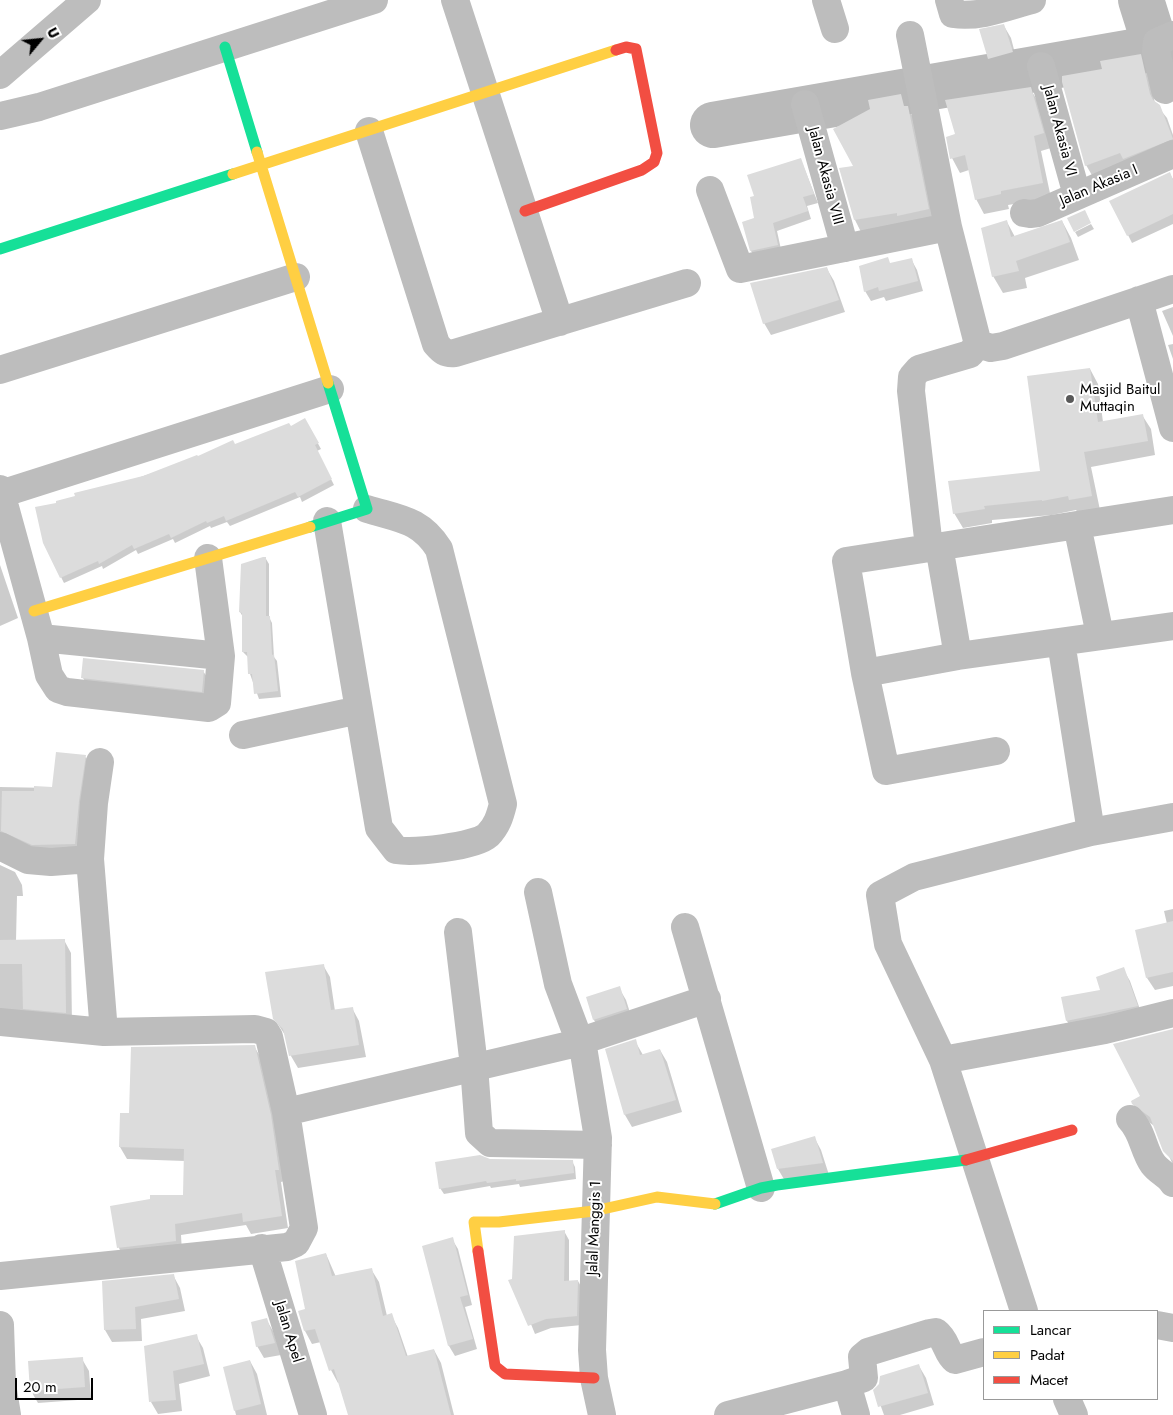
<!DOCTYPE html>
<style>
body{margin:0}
#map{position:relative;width:1173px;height:1415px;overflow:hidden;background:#fff;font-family:Jost,sans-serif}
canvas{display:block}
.legend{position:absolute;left:983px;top:1310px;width:175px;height:90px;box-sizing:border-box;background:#fff;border:1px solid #999;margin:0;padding:6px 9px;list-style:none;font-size:15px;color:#000}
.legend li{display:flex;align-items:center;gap:10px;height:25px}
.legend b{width:25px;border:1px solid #999}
.north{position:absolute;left:15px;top:15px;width:50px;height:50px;-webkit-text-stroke:4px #fff;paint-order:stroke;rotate:62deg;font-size:14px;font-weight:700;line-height:20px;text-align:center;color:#000}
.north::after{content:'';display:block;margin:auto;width:18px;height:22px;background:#000;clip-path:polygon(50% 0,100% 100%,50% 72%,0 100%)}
.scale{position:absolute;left:15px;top:1378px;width:78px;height:22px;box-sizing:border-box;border:2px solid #000;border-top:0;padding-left:6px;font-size:15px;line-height:18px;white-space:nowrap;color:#000;-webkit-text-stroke:4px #fff;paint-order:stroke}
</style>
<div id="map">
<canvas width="1173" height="1415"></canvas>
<ul class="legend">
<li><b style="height:6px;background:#16e098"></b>Lancar</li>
<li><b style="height:6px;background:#ffcf43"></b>Padat</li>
<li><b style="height:6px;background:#f24e42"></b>Macet</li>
</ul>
<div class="north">U</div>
<div class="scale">20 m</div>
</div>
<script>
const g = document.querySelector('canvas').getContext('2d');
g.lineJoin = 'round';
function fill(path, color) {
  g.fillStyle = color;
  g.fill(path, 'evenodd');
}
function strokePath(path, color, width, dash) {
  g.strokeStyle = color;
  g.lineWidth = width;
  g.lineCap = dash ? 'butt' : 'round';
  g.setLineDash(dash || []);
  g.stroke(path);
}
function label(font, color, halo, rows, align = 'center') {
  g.font = font + ' Jost,sans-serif';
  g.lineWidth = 4;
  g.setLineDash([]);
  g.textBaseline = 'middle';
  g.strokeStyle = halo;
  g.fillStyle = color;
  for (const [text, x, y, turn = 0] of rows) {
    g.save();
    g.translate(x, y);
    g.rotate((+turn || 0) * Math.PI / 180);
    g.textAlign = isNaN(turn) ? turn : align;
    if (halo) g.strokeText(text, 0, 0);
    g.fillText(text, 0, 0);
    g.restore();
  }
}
fill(new Path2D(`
 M1004 26 1011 38 1018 65 996 71 989 59 981 30Z
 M1140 55 1147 67 1155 103 1167 118 1173 135V153L1093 177 1086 165 1103 70Z
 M1030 88 1038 102 1051 148 1041 151 1051 198 1008 205 1009 209 984 214 976 199 969 170 960 173 952 158 957 135Z
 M901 96 914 119 934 221 861 232 855 220 841 169 855 167Z
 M801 160 818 203 807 206 811 219 777 231 782 254 756 259 751 251 756 196Z
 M1170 174 1173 179V224L1132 243 1128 235Z
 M1062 221 1071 238 1079 260 1025 278 1027 288 1003 293 993 276 1007 222 1015 237Z
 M1091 224 1094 229 1078 237 1075 232Z
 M911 259 917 270 923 291 886 301 884 297 871 301 865 291 890 264Z
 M827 269 834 281 845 312 771 335 764 323Z
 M1173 307V336L1162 311Z
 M1173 344V359L1168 345Z
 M1090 369 1098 384 1103 422 1142 415 1151 429 1155 455 1091 467 1100 510 1079 514 1076 510 1052 515 992 520V523L963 528 954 513 1041 472Z
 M305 420 321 449 317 451 334 485 302 502 300 497 230 526 227 522 211 528 210 526 175 543 173 539 138 554 136 550 103 569 102 566 64 583 61 577 58 504 290 428Z
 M266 559 269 564V617L272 623 274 657 277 661 281 697 259 699 250 674 249 658 243 652V617L240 612Z
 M0 565 18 618 0 626Z
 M203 671 207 677 205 697 86 683 83 678Z
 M86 757 93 769 82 857 0 845V787L53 788Z
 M0 865 15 872 22 885 23 896H17L16 941 64 940 71 953 72 1025 0 1020Z
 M1173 909V986L1155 990 1147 978 1167 924 1164 911Z
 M323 965 330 977 335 1011 352 1008 359 1021 366 1057 298 1068 291 1056 285 1035 274 1018Z
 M1123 969 1130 981 1143 1018 1074 1033 1067 1021 1063 998 1102 991Z
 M619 988 626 1000 633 1022 601 1032 594 1020 588 998Z
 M635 1041 643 1055 660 1050 667 1062 682 1112 632 1127 625 1115Z
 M254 1046 261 1058 277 1128 285 1181 281 1182 288 1228 251 1234 246 1225 181 1235 182 1252 125 1260 119 1248 112 1207 184 1196 185 1161 127 1159 120 1147 130 1114Z
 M1173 1086V1165L1156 1127 1141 1117 1132 1101Z
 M814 1137 821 1150 829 1175 785 1181 778 1169Z
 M489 1160 572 1161 575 1167 576 1179 520 1187 519 1184 491 1188 490 1186 444 1194 440 1188Z
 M564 1231 569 1240V1282L578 1281 583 1290 582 1325 551 1328 535 1334 513 1280Z
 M452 1239 458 1249 472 1305 465 1307 477 1349 455 1356 449 1346 423 1247Z
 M326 1254 336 1277 371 1269 379 1282 387 1316 391 1315 398 1328 408 1357 434 1350 441 1363 454 1415H350L340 1382 338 1383 331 1370 321 1342 312 1344 305 1331 307 1310Z
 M173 1275 180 1288 185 1311 141 1319 142 1341 112 1342 105 1330Z
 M266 1319 273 1331 281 1355 264 1358 257 1346Z
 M196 1336 203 1348 210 1376 179 1384 182 1411 158 1414 151 1402Z
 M82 1359 89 1371 91 1399 38 1403 31 1391Z
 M250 1361 257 1374 267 1415H236L225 1368Z
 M919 1366 926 1378 934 1405 900 1415H884L875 1390Z`), '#0003');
strokePath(new Path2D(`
 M713 125 1156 48 1141 0`), '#bababa', 46);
fill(new Path2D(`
 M1004 24 1013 52 988 59 979 29Z
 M1141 54 1150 94 1153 100 1160 105 1173 139 1123 159 1120 153 1085 166 1062 82V76L1102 69 1100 61Z
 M1031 87 1044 133 1034 136 1043 183 1001 191V194L975 200 965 155 950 159 946 137 955 134 945 100Z
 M901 94 904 106H908L929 209 897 216V213L854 220 839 168 853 166 833 129 870 109 868 100Z
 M801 158 814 194 803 197 808 211 773 223 778 245 750 251 742 222 754 218 750 197 754 196 747 175Z
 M1170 172 1173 180V214L1127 236 1109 201Z
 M1085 210 1091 223 1074 232 1067 218Z
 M1007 220 1011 237 1062 220 1070 242 1016 261 1019 271 992 277 981 228Z
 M888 257 890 263 912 258 918 281 879 291 878 287 864 292 859 266Z
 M827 267 839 300 763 324 750 283Z
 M1090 368 1098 422 1143 414 1148 441 1084 452 1092 496 1069 500 1068 496 1042 501V500L984 506 985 509 953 514 948 481 1040 471 1027 376Z
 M305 418 319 443 315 445 332 479 298 497 295 492 226 521 224 516 207 523 206 521 171 538 169 534 134 549 132 545 99 564 98 561 60 578 43 543 35 507 56 503V501L75 496 74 493 143 476 197 455 198 456 233 440 235 444 289 423 291 426Z
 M263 557H266V616H270L272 655 274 654 278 691 254 694 252 674H248L247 652H242V613L239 612 241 564Z
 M83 658 204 670 202 692 81 678Z
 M56 752 86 755 79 801 75 844 32 845 1 831 2 791H34V786L52 787Z
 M1173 921V972L1146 978 1135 930Z
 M65 939 66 1013 23 1009 22 964H0V940Z
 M324 964 331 1010 353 1007 359 1045 289 1056 283 1029 273 1019 265 972Z
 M1124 967 1138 1006 1066 1021 1061 997 1100 990 1096 977Z
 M620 986 627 1009 593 1020 586 997Z
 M1173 1029V1161L1163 1151 1150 1117 1132 1104 1131 1101 1140 1096 1113 1044Z
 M636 1039 640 1055 660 1049 676 1100 624 1115 605 1049Z
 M255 1045 271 1115 279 1170H275L282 1216 243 1222 242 1213 175 1224 176 1241 117 1248 110 1206 150 1199V1195H183L184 1149 119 1147 120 1113H129L131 1047Z
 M815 1136 823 1163 777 1169 771 1149Z
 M480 1155 490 1159 573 1160 574 1173 516 1181V1179L487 1183 486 1181 439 1189 435 1162Z
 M565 1230 564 1281 578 1280 577 1316 546 1319 528 1326 508 1280 512 1279 514 1236Z
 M453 1237 468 1295 460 1297 473 1339 448 1346 422 1246Z
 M326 1253 332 1276 372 1268 383 1316 392 1313 406 1356 434 1349 451 1415H348L334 1369 329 1371 315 1329 304 1331 298 1311 305 1309 295 1261Z
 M174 1274 179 1299 135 1307 136 1329 104 1330 102 1281Z
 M267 1318 275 1343 256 1347 251 1322Z
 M197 1334 204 1364 173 1371 176 1400 149 1402 144 1346Z
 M83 1357 85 1387 30 1391 28 1361Z
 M250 1360 261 1404 234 1411 223 1367Z
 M919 1364 928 1393 878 1407 873 1390 879 1384 880 1376Z`), '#dcdcdc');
strokePath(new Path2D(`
 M455 0 560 322
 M826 0 835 29
 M949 0 953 14C980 18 1006 7 1032 0
 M910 35 948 227 978 344 991 348 1003 346 1173 289
 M1041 66 1077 195
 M0 75 87 0
 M1165 90 1156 51 1157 42 1173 35
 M805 104 845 248
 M0 116 39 107 374 0
 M369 131 436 344C442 351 445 354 455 353L687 283
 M710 190 740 269 948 227
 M1024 213 1030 214 1038 213 1173 154
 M1139 300 1173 428
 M0 370 296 277
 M0 489 41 638 49 675 58 689 67 692 209 708 217 703 221 656 208 558
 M1 494 330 389
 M327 521 379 828 396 850C413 853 475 847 488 835 497 826 500 816 503 804L439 549C420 519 399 519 367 509
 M1077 525 1100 635
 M939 546 958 656
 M929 547 911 391 912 377 919 369 970 354 978 344
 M41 638 221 656
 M1061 642 1091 832
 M865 673 846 561 1173 510
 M243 735 359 710
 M996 751 886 771 865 673 958 656 1173 626
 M100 762 94 803 90 859 104 1032
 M0 846 28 860 51 862 90 859
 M538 892 558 984 584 1053 598 1138 592 1350 594 1378 602 1415
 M685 927 761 1188
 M458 932 474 1066 479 1133 490 1143 598 1145
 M0 1022 104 1032 255 1029 266 1032 269 1037 286 1112 304 1228 296 1243 287 1247 0 1276
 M943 1060 1105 1030 1173 1013
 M286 1112 569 1045 707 999
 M1130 1119C1143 1132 1143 1150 1153 1164 1159 1172 1168 1175 1173 1183
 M262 1248 313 1415
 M1024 1311 943 1060 888 944 880 895 914 877 1091 832 1173 817
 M0 1325 2 1384 7 1415
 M1157 1325 1173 1328
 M847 1384 864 1378 862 1357 868 1352 930 1333 936 1332C947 1340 946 1353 955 1360L984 1352
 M1067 1399 1074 1415
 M728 1415 847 1384 856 1415`), '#bdbdbd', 28);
strokePath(new Path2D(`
 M225 47 257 152
 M0 249 233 174
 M310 527 367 509 328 383
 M715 1204 761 1188 777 1185 966 1160`), '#16e098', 11);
strokePath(new Path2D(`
 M257 152 328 383
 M233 174 616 50
 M34 611 310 527
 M478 1251 474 1222H499L594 1211 657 1197 715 1204`), '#ffcf43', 11);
strokePath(new Path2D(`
 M525 211 642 170 654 162 657 153 636 49 626 47 616 50
 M966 1160 1072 1130
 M478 1251 495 1366 505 1374 594 1378`), '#f24e42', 11);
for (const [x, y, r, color] of [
 [1070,399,5,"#595959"]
]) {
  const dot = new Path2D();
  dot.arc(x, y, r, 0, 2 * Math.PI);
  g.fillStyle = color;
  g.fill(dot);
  strokePath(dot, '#fff', 2);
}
label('15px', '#000', '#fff', [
 ["Jalan Akasia VI",1059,131,75],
 ["Jalan Akasia VIII",825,176,75],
 ["Jalan Akasia I",1099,186,-23],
 ["Jalal Manggis 1",595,1228,-88],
 ["Jalan Apel",288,1332,73]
]);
label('15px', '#000', '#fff', [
 ["Masjid Baitul",1080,390],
 ["Muttaqin",1080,407]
], 'left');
</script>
